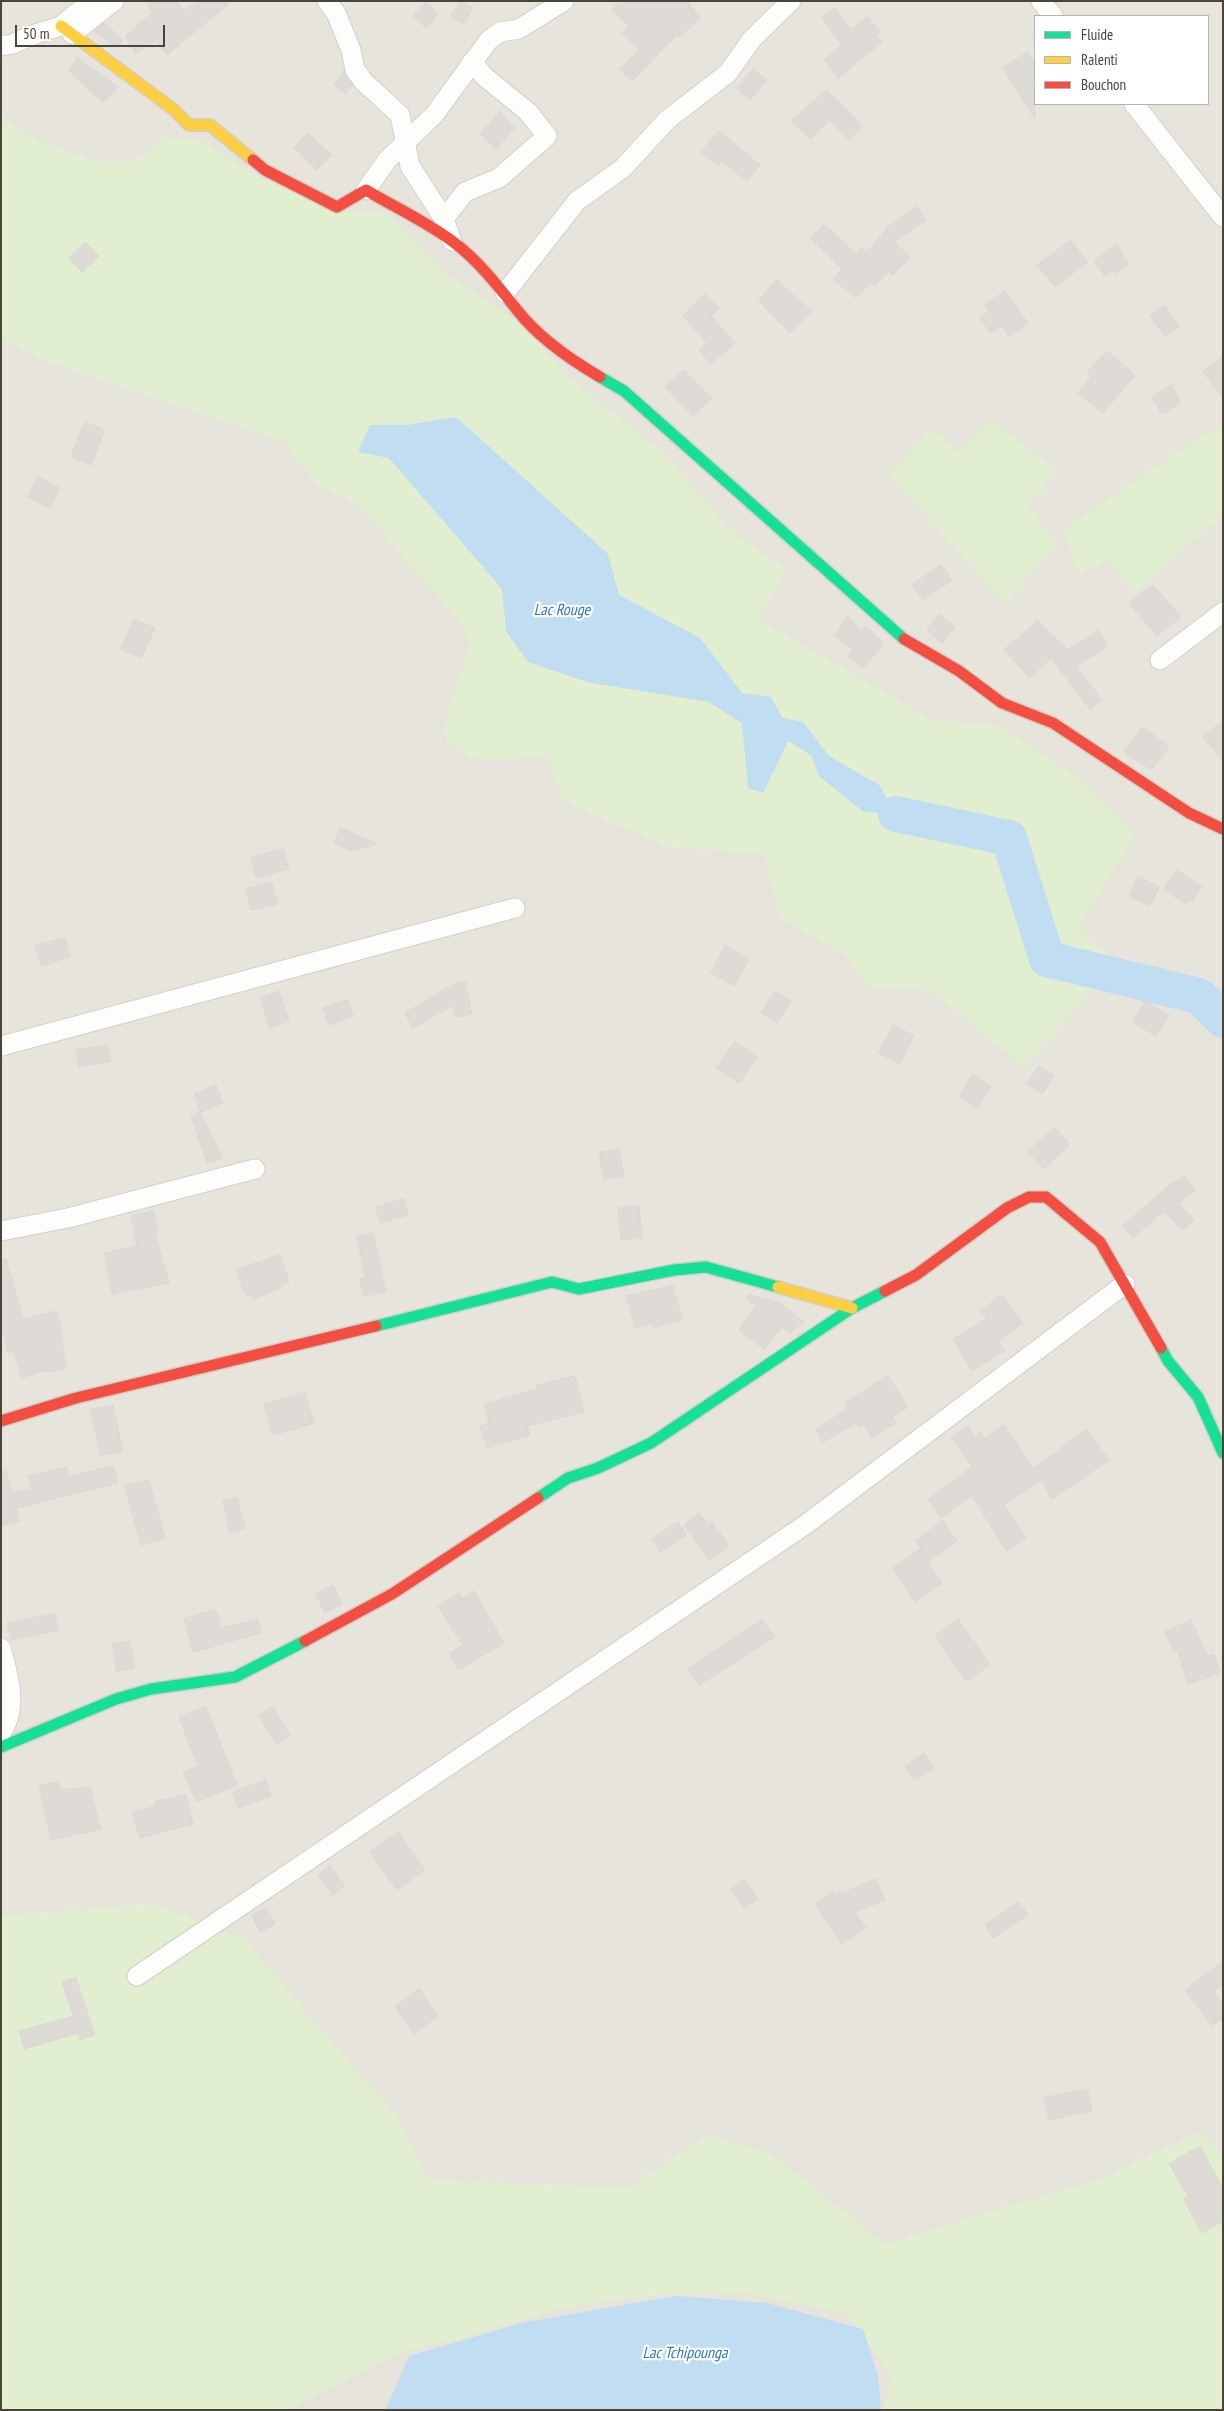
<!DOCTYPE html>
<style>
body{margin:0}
#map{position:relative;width:1224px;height:2411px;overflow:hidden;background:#f4f2ee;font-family:"PT Sans Narrow",sans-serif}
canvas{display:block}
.frame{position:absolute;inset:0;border:2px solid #4b4439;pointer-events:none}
.legend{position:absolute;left:1034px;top:15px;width:175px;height:90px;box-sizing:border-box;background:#fff;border:1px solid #b7b4b0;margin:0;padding:6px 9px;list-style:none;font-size:15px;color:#4b4439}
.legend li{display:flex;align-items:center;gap:10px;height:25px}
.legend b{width:25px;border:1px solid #b7b4b0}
.scale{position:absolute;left:15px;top:25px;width:150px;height:22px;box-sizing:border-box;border:2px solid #4b4439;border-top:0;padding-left:6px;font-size:15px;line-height:18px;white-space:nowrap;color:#4b4439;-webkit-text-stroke:4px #fff;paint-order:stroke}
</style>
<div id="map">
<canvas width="1224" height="2411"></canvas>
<div class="frame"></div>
<ul class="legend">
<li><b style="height:6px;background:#16e098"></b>Fluide</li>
<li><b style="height:6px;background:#ffcf43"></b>Ralenti</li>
<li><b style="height:6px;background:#f24e42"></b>Bouchon</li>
</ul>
<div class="scale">50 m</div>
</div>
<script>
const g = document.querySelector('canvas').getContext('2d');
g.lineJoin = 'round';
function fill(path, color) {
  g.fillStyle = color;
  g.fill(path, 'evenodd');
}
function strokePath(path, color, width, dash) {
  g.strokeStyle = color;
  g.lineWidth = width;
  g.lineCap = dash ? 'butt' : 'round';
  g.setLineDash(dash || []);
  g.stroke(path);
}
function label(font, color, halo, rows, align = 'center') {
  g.font = font + ' "PT Sans Narrow",sans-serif';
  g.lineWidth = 4.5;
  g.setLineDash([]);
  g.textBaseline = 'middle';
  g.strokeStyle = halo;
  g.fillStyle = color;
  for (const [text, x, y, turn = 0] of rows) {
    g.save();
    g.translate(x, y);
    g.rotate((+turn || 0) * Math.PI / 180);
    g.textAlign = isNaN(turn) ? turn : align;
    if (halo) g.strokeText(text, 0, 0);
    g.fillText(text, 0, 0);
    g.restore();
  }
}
fill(new Path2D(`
 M1 1H1223V2410H1ZM1035 16H1208V104H1035Z`), '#e7e4dc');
fill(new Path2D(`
 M1 99 4 120 42 142 96 161 133 162 163 137 202 142 248 172 350 212 385 211 442 271 490 302 525 329 566 375 665 454 731 532 788 570 757 618 934 721 997 725 1078 779 1137 834 1077 927 1108 955 1099 987 1022 1066 930 990 870 988 846 956 780 918 764 854 663 846 562 800 548 754C509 760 477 770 445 740L446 717 470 644 461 624 381 531 351 501 315 484 284 442 42 360 1 336Z
 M991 421 1057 469 1028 506 1058 545 1006 603 888 476 931 428 958 452Z
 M1223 423V515L1136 592 1106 560 1078 574 1063 529Z
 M153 1904 243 1937 396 2116 429 2180 627 2188 707 2135 772 2154 885 2244 1105 2177 1199 2132 1223 2155V2410H883L891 2376 848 2314 745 2293 653 2295 552 2310 468 2336 399 2353 286 2410H1V1916Z`), '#e1eecf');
fill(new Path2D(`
 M456 417 608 554 619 595 700 638 742 693 771 697 782 718 803 722 829 756 879 785 896 814 864 812 819 776 811 755 788 741 763 793 748 788 742 723 709 702 587 682 528 662 506 631 502 589 389 458 358 452 370 425H408Z
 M677 2296 767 2303 863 2329 878 2375 881 2410H380L386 2409 409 2356 525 2322Z`), '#c0ddf1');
strokePath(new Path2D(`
 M896 814 1009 838 1047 959 1199 996 1223 1020`), '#c0ddf1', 36);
const building = new Path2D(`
 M146 1H176L184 11 197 1H232L167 55 156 41 135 53 125 36 152 13Z
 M460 1 473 8 464 24 451 17Z
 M620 1H687L701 19 678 37 677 35 632 81 619 69 639 50 622 33 629 26 612 10Z
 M426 2 438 14 426 28 413 16Z
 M835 8 851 30 867 17 880 32 876 36 882 42 838 78 824 60 842 45 822 18Z
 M104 23 123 40 116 48 94 31Z
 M1028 52 1035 63V119L1003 68Z
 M78 58 118 87 103 103 68 70Z
 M753 69 767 80 750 100 737 88Z
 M344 72 353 85 345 94 334 85Z
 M827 90 863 126 849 140 829 120 811 139 791 121Z
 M500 112 515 128 496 149 480 134Z
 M719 131 760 165 747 181 722 162 718 166 701 152Z
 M308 133 332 155 317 170 294 148Z
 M917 207 926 220 894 242 910 257 893 275 889 271 874 287 870 283 856 298 833 279 842 269 810 238 824 224 856 254 862 247 867 252 888 227Z
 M1071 241 1087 262 1055 287 1037 265Z
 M85 242 99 256 82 272 69 258Z
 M1116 245 1129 263 1115 274 1113 270 1105 276 1094 261Z
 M776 280 812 311 790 333 759 301Z
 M1005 291 1028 323 1009 337 1002 326 991 333 980 318 989 311 985 305Z
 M705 294 719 308 711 316 735 343 711 364 699 350 707 343 683 316Z
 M1164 306 1180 326 1165 337 1150 316Z
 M1107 351 1135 375 1103 413 1078 393 1091 377 1087 373Z
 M1223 356V397L1203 372Z
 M684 370 712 398 693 416 665 387Z
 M1172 385 1181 403 1162 414 1152 398Z
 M85 422 105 430 91 465 71 457Z
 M38 477 60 488 50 508 28 497Z
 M941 565 952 580 923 600 912 585Z
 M1153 585 1181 617 1157 636 1129 603Z
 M939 614 955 627 942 643 927 630Z
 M848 616 861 631 865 626 884 643 864 668 848 657 853 649 835 636Z
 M134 619 155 628 141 658 121 649Z
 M1038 621 1068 650 1099 630 1108 646 1076 666 1102 700 1090 709 1051 658 1030 678 1004 650Z
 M1223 721V761L1203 737Z
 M1143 727 1169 747 1152 770 1124 752Z
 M341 828 377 844 351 851 334 843Z
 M283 849 289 869 256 878 251 858Z
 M1177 870 1202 887 1192 902 1189 900 1185 904 1164 889Z
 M1138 876 1159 887 1150 906 1130 896Z
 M272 882 278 904 251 910 246 889Z
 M65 938 70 957 41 966 35 946Z
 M726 946 749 959 734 986 711 973Z
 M465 982 472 1014 455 1017 453 1005 413 1028 405 1013 452 985Z
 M279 991 289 1021 270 1028 260 998Z
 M775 991 791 1001 777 1023 761 1013Z
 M348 1000 353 1016 329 1025 323 1008Z
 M1146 1001 1169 1016 1156 1036 1133 1022Z
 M894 1025 914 1036 900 1064 879 1053Z
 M735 1042 757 1057 739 1083 716 1068Z
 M108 1045 111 1061 79 1067 76 1050Z
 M1039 1066 1054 1076 1042 1094 1027 1084Z
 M973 1075 991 1086 977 1108 959 1096Z
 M216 1085 223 1103 201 1112 194 1094Z
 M200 1112 223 1158 207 1163 191 1116Z
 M1054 1127 1070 1144 1044 1169 1028 1152Z
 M619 1149 624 1176 604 1180 599 1153Z
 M1184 1176 1195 1190 1178 1203 1194 1220 1182 1231 1164 1211 1133 1238 1122 1226 1173 1182 1174 1183Z
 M404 1199 408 1215 380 1223 376 1207Z
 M639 1206 642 1238 621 1240 618 1208Z
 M153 1211 158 1232 155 1233 169 1283 112 1294 104 1253 137 1246 131 1216Z
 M373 1233 386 1292 363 1296 360 1279 365 1278 357 1236Z
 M280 1255 289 1282 280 1285 281 1288 254 1299 252 1295 246 1297 236 1270Z
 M6 1259 23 1319 57 1311 63 1338 61 1339 67 1368 47 1372V1370L22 1378 14 1351 8 1352 1 1324V1260Z
 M673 1286 682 1320 654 1328 653 1323 635 1328 626 1296Z
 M749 1295 780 1303 804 1322 789 1333 782 1327 764 1349 739 1330 756 1306 746 1298Z
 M1002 1295 1023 1323 998 1341 1005 1351 972 1371 953 1339 987 1319 981 1311Z
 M575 1376 584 1412 527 1426 530 1435 487 1448 480 1426 489 1423 484 1405 536 1389V1386Z
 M888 1376 908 1407 893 1417 896 1423 872 1438 863 1424 859 1427 857 1423 823 1442 816 1429 848 1409 845 1403Z
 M305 1392 314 1423 273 1435 264 1405Z
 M113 1405 123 1451 101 1456 90 1410Z
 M1004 1425 1033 1468 1062 1449 1061 1447 1086 1429 1109 1460 1052 1499 1042 1480 1004 1505 1026 1538 1006 1551 972 1495 941 1518 928 1499 972 1467 952 1437 968 1426 975 1436 980 1432 984 1438Z
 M114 1466 118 1483 16 1508 20 1521 1 1526V1472L6 1471 12 1493 32 1489 28 1476 67 1467 70 1476Z
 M149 1480 165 1538 141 1545 125 1486Z
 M237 1498 245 1528 230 1532 223 1501Z
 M699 1513 708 1525 712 1522 729 1546 709 1561 684 1525Z
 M943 1521 957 1541 928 1562 942 1583 915 1602 893 1568 921 1548 916 1541Z
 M678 1522 686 1535 660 1553 652 1539Z
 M333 1585 342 1604 325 1613 316 1594Z
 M474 1591 504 1643 458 1670 449 1653 463 1645 438 1607 459 1593 462 1598Z
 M216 1610 221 1628 258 1620 261 1633 193 1652 184 1619Z
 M55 1614 58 1630 11 1640 8 1623Z
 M958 1619 990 1665 966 1681 935 1636Z
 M762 1620 775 1637 699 1685 688 1669Z
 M1191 1620 1208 1656 1214 1654 1220 1673 1188 1684 1177 1650 1174 1652 1165 1632Z
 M130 1641 135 1668 117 1672 112 1644Z
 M206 1707 237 1785 196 1802 183 1772 198 1766 179 1717Z
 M273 1707 290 1736 276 1744 259 1716Z
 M924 1753 934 1768 914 1780 905 1766Z
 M266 1780 271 1796 238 1808 233 1792Z
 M59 1782 60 1790 90 1787 101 1829 51 1840 39 1786Z
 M186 1795 193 1824 140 1838 132 1813 155 1806V1802Z
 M398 1832 425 1870 397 1890 370 1852Z
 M330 1866 345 1886 333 1895 318 1875Z
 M876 1879 885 1900 855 1912 866 1928 842 1944 815 1904 833 1891 835 1894 840 1891 842 1893Z
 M744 1880 758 1899 744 1908 731 1889Z
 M1019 1902 1028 1915 993 1938 985 1925Z
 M267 1908 275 1924 260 1932 252 1915Z
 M1223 1962V1984L1214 1992 1223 2004V2018L1212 2026 1185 1990Z
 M76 1978 95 2035 80 2040 78 2033 24 2049 19 2031 73 2016 62 1982Z
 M419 1989 438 2016 414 2034 395 2007Z
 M1088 2089 1092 2111 1049 2120 1044 2098Z
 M1200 2146 1223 2189V2221L1202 2233 1183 2199 1188 2196 1169 2164Z`);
fill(building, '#dedbd6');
strokePath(building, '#dcd9d4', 1);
const street = new Path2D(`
 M327 1 336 13 351 50 355 70 364 82 400 115 410 166 444 219 452 241
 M1041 1 1053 16
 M72 34 114 1
 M1 46 13 44 35 34 61 26 75 14 95 1
 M1134 104 1223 217
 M366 190 388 159 434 115 489 40 500 32 519 29 564 1
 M444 219 465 192 499 178 547 136 528 112 485 77 472 62
 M505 293 577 201 623 168 667 120 728 73 752 39 791 1
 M1160 660 1223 612
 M1 1046 515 908
 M1 1231 68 1218 255 1169
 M1 1648C8 1674 19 1708 1 1733
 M137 1976 805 1525 1125 1284`);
const fast = new Path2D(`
 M600 377 624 391 904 639
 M376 1326 552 1282 579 1289 674 1270 706 1267 778 1287
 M1161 1348 1168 1361 1198 1397 1223 1453
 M538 1498 568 1478 598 1468 651 1443 852 1308 885 1291
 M1 1747 116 1699 151 1689 235 1677 305 1641`);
const slow = new Path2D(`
 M61 26 173 109 189 125H210L253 160
 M778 1287 852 1308`);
const jam = new Path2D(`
 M253 160 265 170 337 207 366 190C394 207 425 221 452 241 477 259 498 286 517 310 538 337 571 360 600 377
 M904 639 959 671 1002 703 1053 723 1189 813 1223 829
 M885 1291 916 1275 1007 1208 1029 1197H1046L1100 1242 1161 1348
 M1 1421 76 1398 376 1326
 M305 1641 392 1594 538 1498`);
strokePath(street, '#d2d0cb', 21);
strokePath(fast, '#d3cfc5', 14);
strokePath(slow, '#d3cfc5', 14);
strokePath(jam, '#d3cfc5', 14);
strokePath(street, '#fdfdfc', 19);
strokePath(fast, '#16e098', 11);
strokePath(slow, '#ffcf43', 11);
strokePath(jam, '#f24e42', 11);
label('italic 16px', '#2e7ab2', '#fff', [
 ["Lac Rouge",562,610],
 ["Lac Tchipounga",685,2353]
]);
</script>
